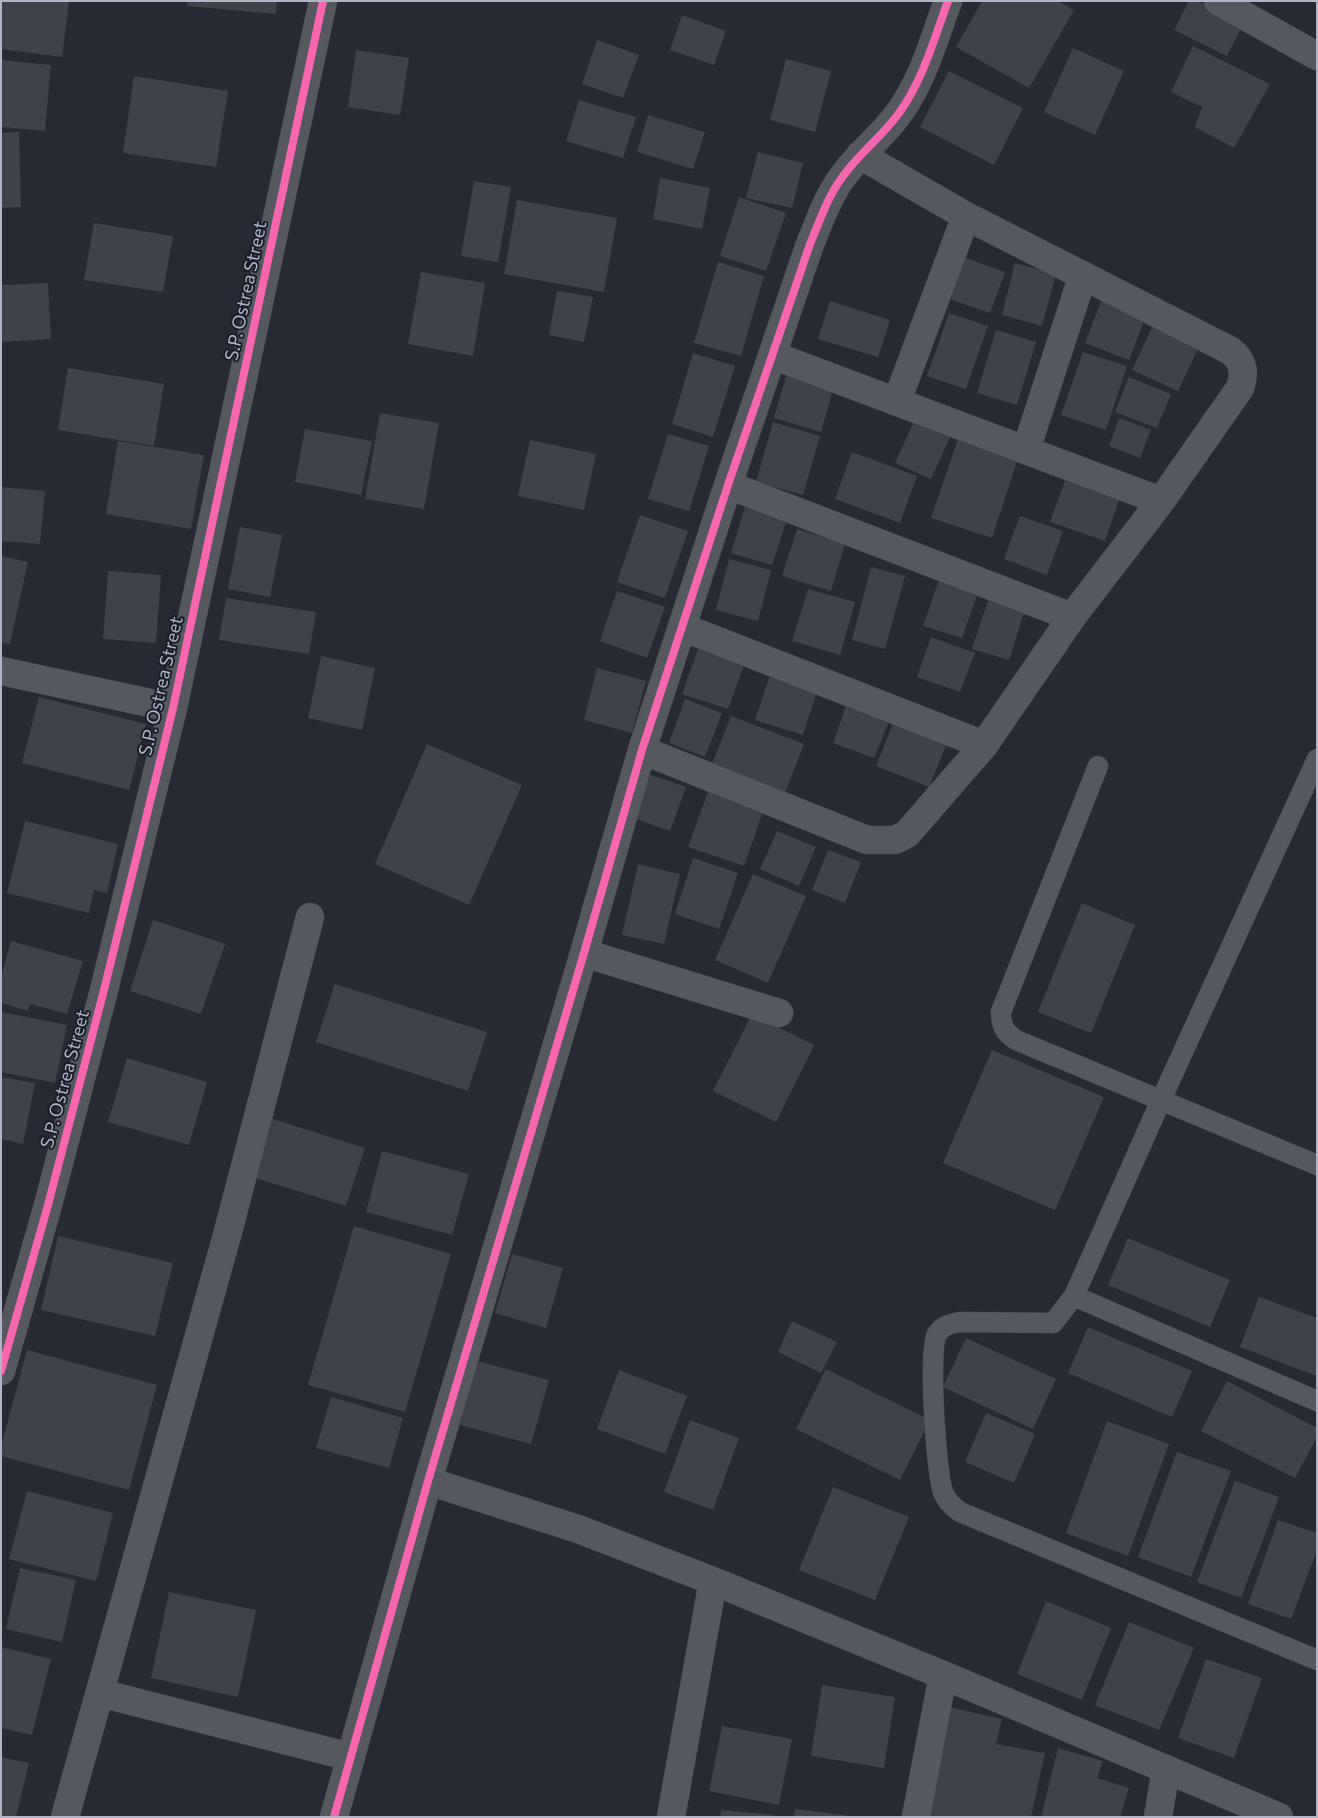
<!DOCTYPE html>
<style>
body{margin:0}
#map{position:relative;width:1318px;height:1818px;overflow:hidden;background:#272a32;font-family:Commissioner,sans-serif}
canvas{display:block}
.frame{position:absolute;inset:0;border:2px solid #b0b4c4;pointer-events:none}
</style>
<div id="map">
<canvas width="1318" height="1818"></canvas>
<div class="frame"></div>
</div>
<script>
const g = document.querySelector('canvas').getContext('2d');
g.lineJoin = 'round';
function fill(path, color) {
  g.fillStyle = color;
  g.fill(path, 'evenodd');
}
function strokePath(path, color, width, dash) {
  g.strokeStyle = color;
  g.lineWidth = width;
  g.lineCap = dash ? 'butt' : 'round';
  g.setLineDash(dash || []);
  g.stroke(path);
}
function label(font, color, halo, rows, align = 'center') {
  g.font = font + ' Commissioner,sans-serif';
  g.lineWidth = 4;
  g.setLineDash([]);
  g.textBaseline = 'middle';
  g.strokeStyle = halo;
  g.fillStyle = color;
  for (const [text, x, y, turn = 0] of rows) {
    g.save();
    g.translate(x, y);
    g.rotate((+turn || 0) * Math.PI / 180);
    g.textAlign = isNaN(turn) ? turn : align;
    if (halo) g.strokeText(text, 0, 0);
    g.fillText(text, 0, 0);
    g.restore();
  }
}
fill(new Path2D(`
 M1 1H69L62 57 1 49Z
 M188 1H277L276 14 187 6Z
 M982 1H1058L1074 10 1029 88 956 47Z
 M1189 1H1198L1243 24 1227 56 1174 30Z
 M682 15 726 31 714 65 670 50Z
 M597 40 639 55 623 98 582 84Z
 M1193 46 1270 84 1234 148 1195 127 1202 107 1171 92Z
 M1073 48 1124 71 1095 135 1044 112Z
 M356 50 409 58 400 115 348 107Z
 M786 59 831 71 815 132 770 120Z
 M1 60 51 65 45 131 1 127Z
 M949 71 1023 108 994 165 920 127Z
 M134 76 228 91 216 167 123 153Z
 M579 100 636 117 623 158 566 141Z
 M648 115 705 132 693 169 637 152Z
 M19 132 21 207 1 208V133Z
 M758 152 803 163 792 208 746 198Z
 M660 178 710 188 702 229 653 219Z
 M474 181 511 187 498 262 461 256Z
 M739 197 786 213 766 271 720 256Z
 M517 200 617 218 604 292 504 274Z
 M94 223 173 236 163 292 84 280Z
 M963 257 1005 272 990 313 949 299Z
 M718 262 764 276 741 356 694 343Z
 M1015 263 1056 274 1042 326 1002 315Z
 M421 272 485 283 473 356 408 344Z
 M48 283 51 339 1 342V285Z
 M557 291 593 297 584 342 549 335Z
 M1102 299 1146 316 1129 360 1085 343Z
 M830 301 890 320 878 357 818 339Z
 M949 313 988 326 966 389 927 376Z
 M1154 323 1200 344 1178 391 1132 370Z
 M996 330 1036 342 1017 405 977 393Z
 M1083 352 1127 366 1106 430 1061 415Z
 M693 353 735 366 713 437 672 424Z
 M68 368 164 384 154 446 58 430Z
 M787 373 834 386 821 432 774 418Z
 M1129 377 1171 394 1157 428 1115 412Z
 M380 413 439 423 424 509 365 499Z
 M1119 418 1151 430 1140 458 1109 446Z
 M914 421 950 437 931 479 895 463Z
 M773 422 820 436 803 495 756 482Z
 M305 429 372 441 361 495 295 482Z
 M668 434 709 446 689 511 648 499Z
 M958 439 1018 458 992 538 931 518Z
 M530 440 596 454 584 510 518 496Z
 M118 441 204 455 191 529 106 514Z
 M852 452 917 476 900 523 835 499Z
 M1066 478 1120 497 1105 541 1050 522Z
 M1 487 45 491 40 544 1 541Z
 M745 507 787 519 772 565 731 553Z
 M640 515 688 531 665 598 617 582Z
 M1020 516 1063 531 1047 575 1004 559Z
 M240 527 282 535 270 597 228 589Z
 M797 529 845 544 831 591 782 576Z
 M1 556 28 562 10 644 1 642Z
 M729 559 771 570 758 621 716 610Z
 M871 567 905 576 885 649 852 640Z
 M108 571 161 575 156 643 103 639Z
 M940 577 979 590 962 638 923 626Z
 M808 589 855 602 840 655 792 641Z
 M617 591 665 607 647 658 600 641Z
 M226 598 316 612 309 654 219 640Z
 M989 598 1025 610 1009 660 972 649Z
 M931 637 975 653 960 692 917 677Z
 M698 649 744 665 728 709 682 694Z
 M321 656 375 668 362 730 308 718Z
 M597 668 646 681 632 733 584 720Z
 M771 672 818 688 803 735 755 720Z
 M39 697 146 724 129 790 22 763Z
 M685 699 722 713 705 757 669 743Z
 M847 703 890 719 874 758 833 743Z
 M731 716 804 744 785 793 712 764Z
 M894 721 947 743 929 787 876 766Z
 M427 744 522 785 469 905 375 864Z
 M643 772 686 787 670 831 627 816Z
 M709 789 764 808 744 866 688 847Z
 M25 821 118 844 107 893 94 890 89 913 7 893Z
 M777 831 816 847 799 886 760 869Z
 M828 850 861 862 845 903 812 890Z
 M693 858 738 873 719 929 675 914Z
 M638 864 680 874 664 944 622 935Z
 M753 874 806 896 768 983 715 960Z
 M1082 903 1135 925 1091 1033 1038 1012Z
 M153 920 225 944 201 1014 130 991Z
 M11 941 83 961 67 1014 30 1004 28 1011 1 1003V978Z
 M335 984 487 1032 468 1091 316 1042Z
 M1 1012 67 1025 55 1083 1 1072Z
 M752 1014 814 1045 776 1122 713 1091Z
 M992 1050 1104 1097 1055 1210 943 1163Z
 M127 1058 207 1082 189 1145 108 1122Z
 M1 1077 35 1083 23 1144 1 1139Z
 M270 1118 365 1148 346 1206 252 1177Z
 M382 1151 469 1174 452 1235 366 1212Z
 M354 1226 451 1254 405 1412 308 1385Z
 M58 1236 173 1263 155 1336 41 1310Z
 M1128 1238 1230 1280 1210 1327 1108 1285Z
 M512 1254 563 1268 546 1328 495 1313Z
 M1259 1297 1317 1318V1376L1240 1347Z
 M792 1321 837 1342 821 1373 778 1352Z
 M1088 1327 1192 1371 1172 1417 1068 1373Z
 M966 1338 1056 1379 1033 1429 943 1387Z
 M27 1350 157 1385 129 1490 1 1456V1447Z
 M477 1361 549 1380 531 1444 460 1425Z
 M826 1369 930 1420 900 1480 796 1429Z
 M619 1370 687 1396 665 1454 597 1429Z
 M1227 1381 1317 1428V1437L1295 1478 1201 1431Z
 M331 1397 403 1418 389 1468 316 1448Z
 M986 1413 1035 1434 1014 1483 965 1462Z
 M690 1420 739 1438 713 1510 664 1492Z
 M1107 1421 1169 1444 1128 1556 1066 1533Z
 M1177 1452 1231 1471 1191 1577 1138 1557Z
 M1235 1481 1279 1497 1241 1598 1197 1582Z
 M833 1487 909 1517 875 1600 799 1570Z
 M27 1491 113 1513 96 1581 9 1559Z
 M1278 1520 1317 1533V1550L1291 1619 1248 1604Z
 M20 1568 76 1580 62 1642 6 1629Z
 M169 1592 256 1610 238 1697 151 1678Z
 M1046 1601 1111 1628 1082 1700 1017 1674Z
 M1129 1622 1194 1648 1159 1730 1095 1705Z
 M1 1647 51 1659 32 1735 1 1728Z
 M1206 1659 1262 1678 1234 1758 1178 1738Z
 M822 1685 895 1697 884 1768 811 1756Z
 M949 1707 1002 1719 996 1744 1045 1753 1031 1817 926 1816Z
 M722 1726 792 1739 779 1805 709 1791Z
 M1058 1748 1103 1761 1097 1778 1129 1788 1120 1817H1041Z
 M1 1757 29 1763 16 1817H1Z
 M795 1809 851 1816V1817H794Z
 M721 1810 774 1815 773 1817H720Z`), '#3f4249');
const service = new Path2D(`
 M1317 759 1161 1100 1074 1296 1053 1323 960 1322C950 1324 942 1326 937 1334 928 1349 936 1473 943 1492 946 1500 953 1507 960 1512L1317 1660
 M1098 766 1001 1012C1001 1025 1004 1032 1016 1040L1317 1165
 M1074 1296 1317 1401`);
const minor = new Path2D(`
 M1218 1 1317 56
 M772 355 1161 501
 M897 401 966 216
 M1026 450 1083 275
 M728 485 1072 617
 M682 627 984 745
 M1 671 173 708
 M642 750 867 840H895L907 834 984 745 1072 617 1161 501 1240 388C1245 372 1244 362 1231 351L966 216 860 155
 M584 953 779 1013
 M1 1371 48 1205 104 990 173 708 323 1
 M428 1481 578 1529 713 1581 943 1675 1279 1817
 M100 1693 351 1757
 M65 1817 229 1228 310 917
 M334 1817 428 1481 584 953 642 750 728 485 810 244C819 223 827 198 841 179 858 154 882 137 899 113 923 80 934 39 948 1
 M671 1817 713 1581
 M916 1817 943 1675
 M1158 1817 1166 1769`);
strokePath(service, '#43454b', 21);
strokePath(minor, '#43454b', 29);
strokePath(service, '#565860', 20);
strokePath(minor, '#565860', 28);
strokePath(new Path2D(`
 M1 1371 48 1205 104 990 173 708 323 1
 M334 1817 428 1481 584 953 642 750 728 485 810 244C819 223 827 198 841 179 858 154 882 137 899 113 923 80 934 39 948 1`), '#f766af', 8);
label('18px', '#b0b4c4', '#1b1f2c', [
 ["S.P. Ostrea Street",246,291,-78],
 ["S.P. Ostrea Street",161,686,-77],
 ["S.P. Ostrea Street",65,1079,-75]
]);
</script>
